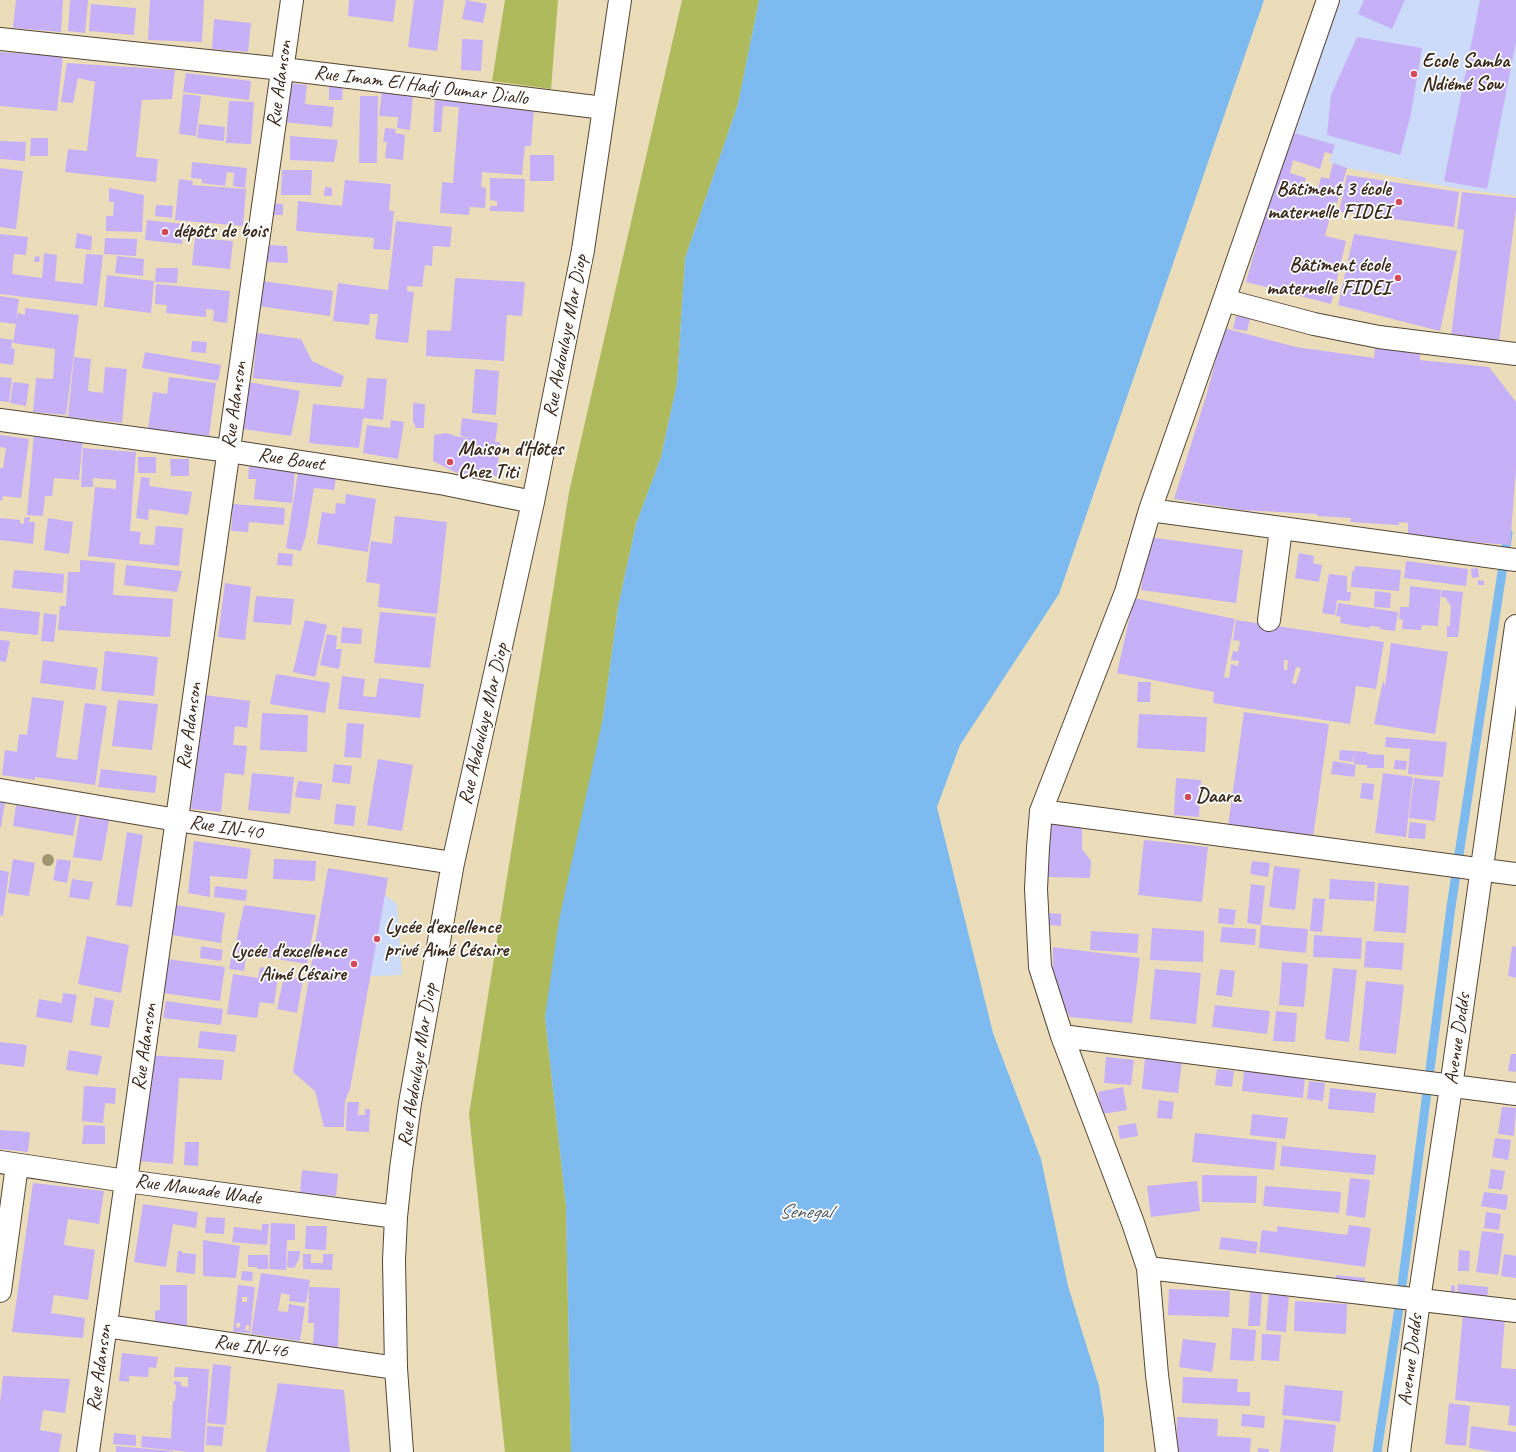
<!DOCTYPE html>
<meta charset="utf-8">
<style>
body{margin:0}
canvas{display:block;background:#ebddba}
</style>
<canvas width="1516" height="1452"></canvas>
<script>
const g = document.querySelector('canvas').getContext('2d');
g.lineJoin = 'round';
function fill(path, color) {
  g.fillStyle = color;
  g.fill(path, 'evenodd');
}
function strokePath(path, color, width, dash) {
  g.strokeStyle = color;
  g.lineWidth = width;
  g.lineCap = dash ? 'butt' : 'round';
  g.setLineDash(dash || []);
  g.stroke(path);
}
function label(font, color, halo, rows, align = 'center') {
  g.font = font + ' Caveat,sans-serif';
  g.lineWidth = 3.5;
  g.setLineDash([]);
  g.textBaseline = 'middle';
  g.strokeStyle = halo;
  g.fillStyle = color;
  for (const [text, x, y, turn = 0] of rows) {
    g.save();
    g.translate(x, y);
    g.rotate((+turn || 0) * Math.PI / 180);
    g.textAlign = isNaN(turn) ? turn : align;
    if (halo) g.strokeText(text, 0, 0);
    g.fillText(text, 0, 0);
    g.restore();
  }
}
fill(new Path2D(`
 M1341 0H1516V196L1455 188 1347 168 1329 162 1335 145 1291 132Z
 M366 881 397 904 402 975 348 977Z`), '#cbdbf9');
fill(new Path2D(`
 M505 0H558L551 89 492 81Z
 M682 0H759L738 104 685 258 677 383 661 457 636 524 618 607 603 718 545 1017 566 1206 571 1452H505L469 1114 569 492Z`), '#aeba5c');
fill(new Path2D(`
 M759 0H1264L1059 594 960 745 937 807 993 1033 1041 1159 1068 1286 1099 1386 1104 1419V1452H571L566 1206 545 1017 559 920 603 718 618 607 636 524 661 457 677 383 685 258 738 104Z`), '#7cbaef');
strokePath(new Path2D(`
 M1377 1452 1400 1301 1451 907 1508 533`), '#7cbaef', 9);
fill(new Path2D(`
 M16 0H63L61 32 13 28Z
 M70 0H88L85 33 68 31Z
 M150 0H204L202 42 148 40Z
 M349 0H396L393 22 348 16Z
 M414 0H444L437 51 408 47Z
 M466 0 487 4 483 23 462 19Z
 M1364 0H1405L1392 29 1358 14Z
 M1480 0H1516V42L1487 189 1444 181Z
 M91 4 136 8 134 35 89 31Z
 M214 19 251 23 248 52 212 49Z
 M1357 37 1422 48 1410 118 1400 155 1327 135 1331 95Z
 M462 39 483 40 481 71 461 70Z
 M0 52 63 56 57 111 0 106Z
 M67 63 175 70 172 99 142 100 136 157 158 159 156 182 65 172 68 149 87 151 95 82 78 78 73 103 61 102Z
 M186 73 251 81 249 100 183 92Z
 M287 83 307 85 305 104 334 107 332 127 283 122Z
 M329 86H343L342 100H329Z
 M382 92 413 95 410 130 397 128 398 117 379 116Z
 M183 94 201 96 196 136 179 134Z
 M360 96H378L377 163H359Z
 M435 100 534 108 531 146H525L522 175 482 172 481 187 486 188 485 208 470 207 469 215 440 213 442 182 453 183 459 107 443 106 441 132H433Z
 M229 101 254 102 251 144 226 143Z
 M199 124 225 127 224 141 197 138Z
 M385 128 396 129 395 133 405 135 403 160 385 158 387 142H383Z
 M1291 132 1335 145 1332 154 1325 152 1320 169 1293 160 1290 173 1306 178 1304 184 1318 188 1321 177 1329 179 1333 163 1347 168 1337 203 1334 202 1325 236 1346 241 1331 304 1246 282 1264 218Z
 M290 136 338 140 334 162 290 160Z
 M31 138H48V156H30Z
 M0 141 26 142 25 161 0 159Z
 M530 155H554V181H530Z
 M192 162 247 168 245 188 233 186 234 173 227 172 225 186 202 183V179L191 178Z
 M0 168 23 171 16 229 0 227Z
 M282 170H312L311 195H281Z
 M1347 175 1459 192 1454 227 1339 212Z
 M490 178 525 179 524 212 490 211V206H497V201L490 200Z
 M179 179 193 181 192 185 246 189 243 226 175 220Z
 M345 180 391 184 389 211H394L390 250 373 249 374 238 296 231 298 201 342 206Z
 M325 187 332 188V196H324Z
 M109 188 144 195 142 232 106 231V216H113L114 202H109Z
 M1462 192 1516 198V208L1499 342 1451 336 1464 230 1457 229Z
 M271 203 283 204V215H271Z
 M156 205 173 206 172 218 155 216Z
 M147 220 184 224 182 244 145 240Z
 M396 221 452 227 450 247 433 246 432 266 425 265 422 287 407 286V291L414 292 408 343 375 339 378 314H370L369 325 333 321 338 283 388 290Z
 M77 233 92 236 91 250 75 248Z
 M0 234 28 237 26 255 14 254 12 274 42 278 44 253 57 255 55 281 83 284 86 254 103 255 97 306 0 294Z
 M1354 234 1457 251 1440 331 1338 305Z
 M105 238 137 239 136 256 104 254Z
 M195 238 233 241 230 269 192 265Z
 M267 245 287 246 288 263 265 262Z
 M35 256 40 257 39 262H34Z
 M117 256 144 259 143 276 115 273Z
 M156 268H178L177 283 155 282Z
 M107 275 154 281 151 313 104 307Z
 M455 278 525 282 522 316 507 315 504 361 426 356 427 330 451 331Z
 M262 281 333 291 330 316 258 306Z
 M156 284 230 291 227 323 213 321 214 310 206 309V317L166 313 167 305 155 304Z
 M0 296 19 299 16 320 18 313 25 315V308L79 315 66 415 33 412 36 378 53 379 55 349 13 343 16 324 0 322Z
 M1236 316 1250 319 1247 331 1233 329Z
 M1224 328 1296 347 1374 358 1375 348 1420 354V360L1489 367 1516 402V469L1510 545 1408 537V523L1399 522V525L1350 522 1351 518 1317 516V514L1241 510 1174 499 1207 393Z
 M257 333 301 339 312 361 344 376 341 387 253 378Z
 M0 338 13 340 11 348 15 349 13 365 0 363Z
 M192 341 207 342 206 353 191 352Z
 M145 352 221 365 218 381 142 368Z
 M74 357 91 359 88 391 103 393 105 367 127 369 122 423 68 417Z
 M475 369 499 371 496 415 472 413Z
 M0 377 12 378 9 402 0 401Z
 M169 377 216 383 209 436 148 429 153 392 167 394Z
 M367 378 387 379 383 420 363 418 359 448 309 443 313 404 364 409Z
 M13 382 29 384 26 406 10 403Z
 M248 382 300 391 291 436 244 429Z
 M413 403 425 404 424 428H416L413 421Z
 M462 418 498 423 495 442H500L497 476 457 473 433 461 434 435 446 433 459 437 472 438 460 436Z
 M391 420 404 422 398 459 363 453 367 425 390 428Z
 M34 433 83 438 79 480 54 478 52 496H45L43 516 27 515Z
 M0 435 29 439 21 498 3 496 2 501 0 500V468H3L6 448 0 447Z
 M83 448 136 452 130 531 141 532 139 544 154 545 156 526 183 528 179 566 88 556 95 487 116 489V480L93 478V487H81Z
 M138 457H156V473H138Z
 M170 459H189V476H171Z
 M249 466 295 470 292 503 254 499 256 479H248Z
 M298 472 336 478 334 490 314 488 306 535 301 551 286 548Z
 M141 477 150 478 149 486 192 492 188 515 149 509 148 520 136 518Z
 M346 494 376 499 368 552 317 544 322 512 335 514 336 503 345 504Z
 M233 504 285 508 284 525 249 522 248 532 231 531Z
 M395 516 447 522 437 614 378 607 380 584 366 582 371 541 392 544Z
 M30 517 29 522H35L33 544 0 540V518L20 520V523L24 524V518Z
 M48 518 73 522 69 554 44 550Z
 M1149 537 1243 550 1236 603 1141 590Z
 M278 553 293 554 292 566 277 565Z
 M1299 553 1314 556 1313 563 1322 565 1319 582 1295 578Z
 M80 560 115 563 113 595 173 599 170 637 58 630 60 606H66L68 572H80Z
 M1406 561 1468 569 1466 586 1404 578Z
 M126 565 182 571 177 592 124 585Z
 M1355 566 1401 570 1399 591 1351 587 1352 571 1354 572Z
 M1478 568 1479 577 1472 578 1471 569Z
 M14 570 64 574 63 593 12 588Z
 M1329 574 1347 576V592H1351L1350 601 1337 600 1335 615 1322 613Z
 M1478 580 1484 581V585H1478Z
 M225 583 251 587 245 640 218 637Z
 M1410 586 1441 590 1438 626 1422 625 1421 630 1402 629 1403 620 1399 619 1400 607H1409Z
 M1442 590 1463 592 1458 637H1447V626H1450L1451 605H1449V602H1447V598L1441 597Z
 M1375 591 1391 593 1390 608 1374 607Z
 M256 596 294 599 291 625 253 622Z
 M1134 598 1235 619 1224 677 1229 678 1231 664 1238 666 1239 661 1231 660 1233 651 1238 652 1240 641 1233 640 1236 620 1384 642 1376 689 1356 686 1350 724 1213 703 1214 692 1117 673ZM1284 660H1288L1287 670H1284ZM1296 667 1301 668 1296 684 1292 683Z
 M1338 603 1398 612 1395 631 1379 629 1380 627 1370 626 1369 628 1340 623 1341 617 1336 616Z
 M0 608 40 612 38 635 0 631Z
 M380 612 436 617 430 668 374 663Z
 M44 613 57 615 54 642 41 641Z
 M305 620 327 625 315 677 293 672Z
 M342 627 362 629 361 644 341 643Z
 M327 634 337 636 336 649H342L339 669 320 665Z
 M0 640 10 641 6 662 0 661Z
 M1391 643 1448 652 1435 734 1374 724 1383 681 1385 686Z
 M105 651 158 657 154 696 101 691Z
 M43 660 98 668 95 690 40 683Z
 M276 674 330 683 325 713 270 704Z
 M342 676 365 679 363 696 376 697 379 678 424 684 420 718 338 709Z
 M1138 682H1151L1150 702H1137Z
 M204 695 250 701 247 728 235 726 233 745 247 746 244 775 225 773 221 812 191 809Z
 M32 697 64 701 56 757 77 760 85 703 107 706 95 785 35 777V780L2 775 5 750 17 752 19 734 27 735Z
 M118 700 158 704 152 750 112 746Z
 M1244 712 1329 724 1313 837 1228 826Z
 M262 713 308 715 307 752 260 750Z
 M1139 714 1207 717 1205 752 1137 748Z
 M347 723 364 724 361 758 344 757Z
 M1386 737 1447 742 1443 777 1408 774 1410 749 1385 747Z
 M1340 750 1354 751 1353 762 1339 760Z
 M1354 751 1367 752V754L1384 755V768H1367V765L1354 764Z
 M378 759 413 765 402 831 367 825Z
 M1395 760 1407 761 1406 770 1394 769Z
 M1333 761 1356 765 1354 777 1331 774Z
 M334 764 352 766 350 784 332 782Z
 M101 769 157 776 155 793 98 787Z
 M252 773 294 777 290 814 248 810Z
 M1383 773 1413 777 1406 837 1375 833Z
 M1176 778 1201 780 1199 817 1174 815Z
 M1414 778 1440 781 1435 821 1409 818Z
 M298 781 322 784 320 800 295 797Z
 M1362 783 1374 784 1373 800 1360 798Z
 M0 801 5 802 1 827H0Z
 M336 804 356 806 354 826 334 824Z
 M16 805 77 815 73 836 13 826Z
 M80 815 109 820 102 861 73 857Z
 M1410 822 1426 824 1425 839 1408 838Z
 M1049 824 1082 825V849L1091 861 1090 878 1048 877Z
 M127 832 143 835 132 907 116 905Z
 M1144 840 1208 847 1202 902 1138 895Z
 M194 841 251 849 247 879 210 876V897L188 893Z
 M13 859 35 863 29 896 8 893Z
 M57 859 71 861 67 883 53 880Z
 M274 859 316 861 315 881 273 879Z
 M1252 861 1270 863 1268 877 1250 874Z
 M1274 866 1300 869 1295 910 1269 907Z
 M328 868 388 878 350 1089 345 1101 344 1127H324L315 1091 293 1072Z
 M0 870 9 872 3 916 0 915Z
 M72 879 93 882 89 900 69 897Z
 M1330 879 1375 882 1374 901 1329 899Z
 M1378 883 1409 886 1406 933 1374 931Z
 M1251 884 1265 886 1261 925 1247 923Z
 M215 886 247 890 246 901 214 897Z
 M1313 898 1325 899 1322 932 1310 931Z
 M176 905 225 913 221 943 172 935Z
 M244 905 316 915 307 964 234 952Z
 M1219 908 1236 910 1234 925 1218 923Z
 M1047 913 1061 914V926L1047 925Z
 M1261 925 1308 929 1306 953 1259 948Z
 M1222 927 1256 929 1255 945 1220 942Z
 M1152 928 1204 931 1203 962 1150 960Z
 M1091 931 1139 934 1137 953 1090 950Z
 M1314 935 1362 938 1361 959 1313 957Z
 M87 936 129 945 121 993 78 984Z
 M1366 941 1404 943 1402 970 1364 967Z
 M201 946 223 950 221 961 200 958Z
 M1512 946 1516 947V978L1508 976Z
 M1053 947 1140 958 1132 1023 1070 1017 1053 986Z
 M231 957 246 958 244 971 229 969Z
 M168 959 225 967 220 1001 163 993Z
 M1282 962 1308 964 1304 1007 1279 1005Z
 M260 967 279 970 274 1004 260 1002 257 1018 227 1014 233 974 258 978Z
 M1333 968 1357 970 1349 1042 1325 1039Z
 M1155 969 1201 973 1196 1024 1150 1019Z
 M1220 969 1235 971 1232 997 1216 995Z
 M284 976 303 980 297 1013 277 1009Z
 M1366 981 1404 985 1396 1054 1359 1050Z
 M63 993 77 995 72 1023 36 1017 39 999 62 1003Z
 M95 997 114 1001 109 1028 90 1025Z
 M166 1001 223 1009 221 1025 163 1018Z
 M1215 1005 1270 1011 1267 1034 1212 1027Z
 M1276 1011 1297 1013 1295 1042 1273 1041Z
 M200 1031 237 1035 235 1052 198 1048Z
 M0 1042 27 1045 24 1067 0 1064Z
 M69 1050 102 1056 98 1075 66 1070Z
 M1511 1054H1516V1072L1508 1071Z
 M147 1055 224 1060 222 1080 179 1078 173 1164 139 1161Z
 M1106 1057 1134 1060 1131 1085 1104 1083Z
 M1145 1058 1182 1062 1178 1093 1142 1089Z
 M1217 1069 1234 1071 1232 1087 1215 1085Z
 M1244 1071 1305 1077 1303 1098 1242 1091Z
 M1309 1081 1325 1083 1323 1101 1307 1099Z
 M84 1086 116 1088 115 1104 105 1103 103 1123 82 1121Z
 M1123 1087 1127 1110 1102 1114 1098 1092Z
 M1330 1088 1376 1093 1374 1113 1328 1109Z
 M1159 1100 1174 1102 1172 1119 1157 1118Z
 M347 1102H359L358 1115H365V1109H370L369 1132 346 1131Z
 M1502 1107 1516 1108 1514 1136 1498 1134Z
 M1252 1114 1288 1118 1285 1139 1250 1135Z
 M1136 1123 1138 1136 1120 1139 1118 1126Z
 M84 1125 105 1126V1144H82Z
 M0 1130 30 1132 28 1152 0 1149Z
 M1195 1133 1277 1142 1274 1170 1192 1162Z
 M1495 1138 1511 1140 1508 1160 1492 1157Z
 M185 1142H199L198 1166 184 1165Z
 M1282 1146 1376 1155 1374 1175 1280 1166Z
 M1491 1169 1505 1171 1502 1190 1488 1188Z
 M302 1170 338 1174 336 1196 300 1193Z
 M1202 1175 1257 1176 1256 1203 1202 1202Z
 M1350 1178 1370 1180 1365 1218 1346 1215Z
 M1197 1181 1200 1211 1151 1217 1147 1186Z
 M33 1183 104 1191 99 1224 68 1219 64 1245 95 1250 88 1300 54 1295 51 1313 85 1318 83 1338 12 1332Z
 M1265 1186 1341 1192 1339 1213 1263 1206Z
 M1484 1192 1508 1195 1506 1210 1481 1206Z
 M143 1204 198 1212 196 1228 173 1224 166 1267 134 1262Z
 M1486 1212 1501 1214 1499 1230 1484 1228Z
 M206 1217 225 1218 224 1234 205 1233Z
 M271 1223 295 1224V1240H287L286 1270 269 1269Z
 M262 1224H269L267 1245 232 1242 234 1227 262 1230Z
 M1349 1225 1371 1228 1365 1267 1259 1252 1262 1230 1277 1232V1226L1347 1235Z
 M306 1226H327L326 1250 305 1249Z
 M1482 1231 1504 1234 1498 1275 1476 1272Z
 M1221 1237 1258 1242 1256 1254 1219 1249Z
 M203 1240 240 1246 236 1278 203 1276Z
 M1459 1250 1470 1251 1469 1271H1458Z
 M178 1251H182V1253L196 1254 195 1274 176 1272Z
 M288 1251H300L299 1259 294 1268 287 1267Z
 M303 1254H311V1263H323V1254H333L332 1270 303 1269Z
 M1504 1254 1516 1256V1278L1501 1276Z
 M248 1255H268V1269H257V1267H248Z
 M242 1271 253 1272 252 1281 241 1280Z
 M261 1273 310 1280 306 1303 289 1301 290 1295 281 1293 278 1311 288 1312 289 1304 305 1307 300 1341 251 1334Z
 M1336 1275 1365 1278V1287L1335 1284Z
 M1458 1284 1488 1287 1487 1304 1456 1301Z
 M160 1285H187V1327H155V1311L160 1310Z
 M238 1285 255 1287 250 1333 233 1332ZM242 1297H247V1302H242ZM236 1323H240V1327L236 1328ZM246 1325H249V1331L245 1330Z
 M1451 1285 1455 1286V1292H1451Z
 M309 1287 340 1288 338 1348 313 1347 314 1323H308Z
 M1169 1289 1230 1291 1229 1317 1168 1315Z
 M1250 1290 1262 1291 1260 1326H1248Z
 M1269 1293 1289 1294 1286 1332 1266 1330Z
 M1295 1301 1347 1304 1346 1334 1294 1331Z
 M1463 1314 1505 1318 1501 1368 1516 1369V1426L1508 1425 1510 1406 1455 1400Z
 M1232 1328 1256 1330 1254 1361 1230 1360Z
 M1262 1334 1281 1335 1279 1361 1261 1360Z
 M1183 1339 1216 1343 1212 1372 1179 1367Z
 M122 1353 158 1357 156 1368 149 1367 148 1377 129 1376V1382L119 1381Z
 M213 1364 231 1366 226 1425 207 1423Z
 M175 1367 209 1369 204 1452H188L141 1447 142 1436 179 1439 171 1438 173 1401H175L176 1385 174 1384V1381L181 1382V1386L188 1387V1377H174Z
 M3 1376 70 1379 65 1413 43 1410 40 1430 62 1434 59 1452H0V1403Z
 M1183 1377 1238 1379 1237 1392H1250V1406L1182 1403Z
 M278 1383 344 1390 350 1452H266Z
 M1285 1385 1343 1391 1340 1422 1282 1415Z
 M1449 1403 1470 1406 1466 1446 1445 1444Z
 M1242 1414 1265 1416 1264 1428 1241 1426Z
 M1177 1417 1218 1419 1217 1436 1251 1438 1250 1452H1176Z
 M1284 1419 1336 1425 1333 1452H1280Z
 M207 1426 224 1427 222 1446 206 1445Z
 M1471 1426 1516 1432V1452H1494L1469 1448Z
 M114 1433 136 1435V1446L113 1444Z
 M116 1446 173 1451V1452H116Z
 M1258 1448 1269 1449V1452H1258Z`), '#c6b0f7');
const minor = new Path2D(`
 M0 39 283 69 604 108
 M1224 300 1314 324 1379 337 1516 354
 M0 420 229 451 445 484 533 502
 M1150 510 1516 560
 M1269 620 1281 529
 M0 790 177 820 453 863
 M1041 811 1516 874
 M1062 1036 1516 1094
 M0 1162 126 1181 396 1217
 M1148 1268 1516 1311
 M0 1291 17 1165
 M106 1326 396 1368
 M88 1452 292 0
 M402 1452 396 1368 394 1260 396 1217 401 1169 410 1103 453 863 533 502 583 250 620 0
 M1167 1452 1157 1375 1148 1268 1133 1223 1062 1036 1040 967 1036 889 1038 848 1041 811 1126 592 1150 510 1224 300 1328 0
 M1399 1452 1419 1300 1451 1087 1516 626`);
strokePath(minor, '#554535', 24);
strokePath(minor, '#fff', 22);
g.fillStyle = '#a09670';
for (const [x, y] of [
 [48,860]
]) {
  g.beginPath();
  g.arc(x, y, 6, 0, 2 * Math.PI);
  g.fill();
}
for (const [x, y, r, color] of [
 [1414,74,4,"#d1495b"],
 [1399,202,4,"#d1495b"],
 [165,232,4,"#d1495b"],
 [1398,278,4,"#d1495b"],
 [450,462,4,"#d1495b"],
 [1188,797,4,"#d1495b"],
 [377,939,4,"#d1495b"],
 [354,964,4,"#d1495b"]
]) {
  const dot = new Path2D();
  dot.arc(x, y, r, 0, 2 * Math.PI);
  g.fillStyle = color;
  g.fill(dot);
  strokePath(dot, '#fff', 1.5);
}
label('bold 20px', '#3b2a1e', '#fff', [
 ["Ecole Samba",1422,62],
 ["Ndiémé Sow",1422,85],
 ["Bâtiment 3 école",1391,190,"right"],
 ["maternelle FIDEI",1391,213,"right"],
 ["dépôts de bois",173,232],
 ["Bâtiment école",1390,266,"right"],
 ["maternelle FIDEI",1390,289,"right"],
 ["Maison d'Hôtes",458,450],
 ["Chez Titi",458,473],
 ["Daara",1196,797],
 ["Lycée d'excellence",385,928],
 ["privé Aimé Césaire",385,951],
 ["Lycée d'excellence",346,952,"right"],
 ["Aimé Césaire",346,975,"right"]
], 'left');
label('20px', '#3b2a1e', '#fff', [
 ["Rue Adanson",280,84,-82],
 ["Rue Imam El Hadj Oumar Diallo",421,86,7],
 ["Rue Abdoulaye Mar Diop",566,336,-79],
 ["Rue Adanson",235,405,-82],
 ["Rue Bouet",291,460,9],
 ["Rue Abdoulaye Mar Diop",484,724,-77],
 ["Rue Adanson",190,726,-82],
 ["Rue IN-40",226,828,9],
 ["Avenue Dodds",1458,1039,-82],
 ["Rue Adanson",145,1047,-82],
 ["Rue Abdoulaye Mar Diop",418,1065,-81],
 ["Rue Mawade Wade",198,1190,8],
 ["Rue IN-46",251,1347,8],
 ["Avenue Dodds",1411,1360,-83],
 ["Rue Adanson",100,1368,-82]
]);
label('italic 21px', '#525c67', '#fff', [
 ["Senegal",805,1212]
]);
</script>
